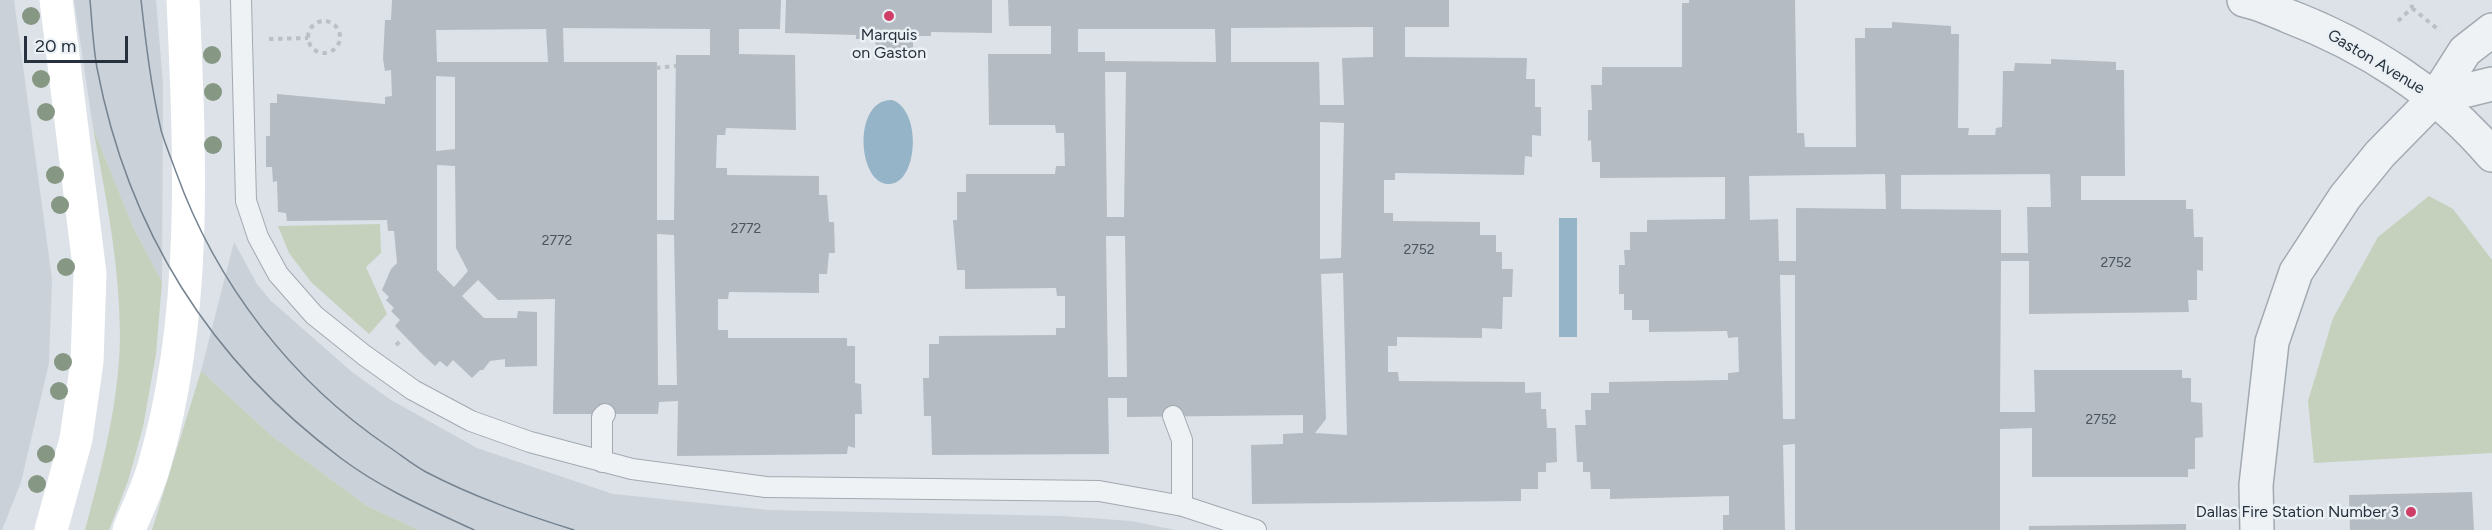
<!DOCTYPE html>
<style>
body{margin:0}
#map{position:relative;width:2492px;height:530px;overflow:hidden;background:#dce2e7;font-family:Figtree,sans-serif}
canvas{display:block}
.scale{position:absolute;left:24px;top:36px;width:104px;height:27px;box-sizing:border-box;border:3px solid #26313d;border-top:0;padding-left:8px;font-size:18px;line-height:21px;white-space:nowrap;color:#26313d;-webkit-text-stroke:4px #ebf0f4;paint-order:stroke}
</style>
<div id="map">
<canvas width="2492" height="530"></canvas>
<div class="scale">20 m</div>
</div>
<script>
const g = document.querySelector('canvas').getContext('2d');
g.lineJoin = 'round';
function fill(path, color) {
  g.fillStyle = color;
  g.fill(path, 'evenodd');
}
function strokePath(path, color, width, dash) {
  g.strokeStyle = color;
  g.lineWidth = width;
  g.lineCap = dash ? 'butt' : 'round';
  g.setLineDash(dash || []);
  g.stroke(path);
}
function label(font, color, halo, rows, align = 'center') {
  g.font = font + ' Figtree,sans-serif';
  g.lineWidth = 5;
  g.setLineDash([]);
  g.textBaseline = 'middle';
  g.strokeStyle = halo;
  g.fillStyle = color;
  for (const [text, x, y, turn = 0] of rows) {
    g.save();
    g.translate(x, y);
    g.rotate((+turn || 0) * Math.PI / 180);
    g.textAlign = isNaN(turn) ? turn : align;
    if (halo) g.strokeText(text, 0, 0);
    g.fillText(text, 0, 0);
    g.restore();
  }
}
fill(new Path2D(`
 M0 0H14L52 279 49 363 21 482 2 530H0Z
 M74 0H156L163 84 162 282 133 227 93 128Z
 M234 242 257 284 270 300 352 372 391 400 477 448 613 494 769 510 1062 516 1131 521 1175 530H419L367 506 272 436 201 371Z`), '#cad1d9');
fill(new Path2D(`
 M93 128 133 227 162 282 156 354 143 427 128 481 109 530H85C102 467 119 403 120 337 120 266 106 197 93 128Z
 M2429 196 2453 209 2492 260V453L2314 463 2308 401 2333 318 2378 237Z
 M380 224 381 253 366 267 387 314 369 334 311 282 289 253 278 226Z
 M201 371 272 436 367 506 419 530H152Z`), '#c5d1bd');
fill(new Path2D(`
 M892 100C923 110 918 187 887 184 857 181 853 99 892 100Z
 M1559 218H1577V337H1559Z`), '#96b4c7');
fill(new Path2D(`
 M392 0H781L780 29H739V54L795 55 796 130 726 128 725 135H717L716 168H727V175L819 176V195H827L829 222H834L835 253H829L827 274H819V293L729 292 728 299H718V330H728V338H847V346H855V383L861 384 862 414H855V448L848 446 847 454 677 456 678 401 659 402 658 414H553L555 299 498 300 478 280 462 296 484 318H517L518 311 537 312V366L505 367V359L490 361 483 370H480L472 378 453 360 447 367 440 361 435 366 423 355 395 326 400 320 391 311 394 308 386 300 389 297 382 290 391 269 397 263 394 231H388L387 220 287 221 286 213 278 212 277 181 273 182 272 167H266V136H270V103H277V94L385 104V97L392 96 391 70 385 71 383 59 385 20H391ZM563 28 710 29V55H676L674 220H657V62H564ZM546 29 548 62H437L436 30ZM436 76 455 77V149L436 151ZM437 165 455 166 456 248 468 271 454 287 437 270ZM657 234 674 235 677 385H658Z
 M786 0H992V33L931 32V36H913V50L908 56 891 60 879 53 874 39H856V35L785 33Z
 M1008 0H1449V27H1405V57L1527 58 1526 79H1535V107H1541V136L1532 135V157L1525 156 1524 175 1395 173V180H1384V213H1393V221L1480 222V235H1496V252H1502V269H1513L1512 297H1503L1502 329 1482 328V338L1397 337V346H1388V372H1398L1399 381 1525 382V393L1541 392V409H1546L1547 428H1556L1557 462 1546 463V472H1538V489H1521V501L1252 504 1251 445 1283 444V434L1303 433V415L1127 417V398H1108L1109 454 932 455 931 416H924L923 378H929V344H939V336L1056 335V328H1065V296H1057L1056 288 965 289V270H957L953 220H957V192H966V174H1055L1056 166H1065L1064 133H1056L1055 125H989L988 54H1051V26H1009ZM1373 27V57L1342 58 1344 105H1320L1319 62H1231V28ZM1078 29H1215L1216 62 1105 61V52H1078ZM1105 72H1126L1124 217H1107ZM1320 122 1344 123 1341 258 1320 259ZM1106 236H1125L1127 377H1108ZM1343 273 1347 435 1315 433 1326 419 1321 274Z
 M1689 0H1795L1797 133H1804L1805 147H1856L1855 38H1865V28H1892V22L1951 26V34H1959L1958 128H1969L1968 135H1995L1996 128 2002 127 2003 71H2014L2015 63 2051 64V59L2116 62V70H2124L2125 176H2081V200H2186V209H2193L2194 237H2203V271L2197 270V300H2188L2189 312 2029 314V261H2001L2000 412H2035L2034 370H2182V378H2191V402L2202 403 2203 437 2195 438V469H2188V477H2032V428L2000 429V530H1795V444L1783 445 1785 530H1723V515H1729V496L1610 499V489H1591L1590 472H1583V462H1577L1575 425H1586L1585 410H1591V393H1609V382L1728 380V373L1739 372 1738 337 1728 338 1727 331 1649 332V320H1632V310H1624V294H1619V265H1625L1624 250H1630V232H1647V220L1725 219V177L1600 178V162H1592L1591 140 1588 141V110H1592L1591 85H1602V67H1682V3H1689ZM1885 174 1886 209 1796 208V261H1779L1778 219 1750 220 1749 176ZM2050 174 2051 207H2027L2028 253H2001V210L1901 209V175ZM1780 275H1795V419H1783Z
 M2472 492 2474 530H2350L2349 495Z
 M2186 524V530H2029V526Z`), '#b4bbc3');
const service = new Path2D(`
 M241 0 246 201 258 237 278 274 314 315 364 355 413 390 471 421 530 442 632 469 766 487 1099 491 1183 506 1256 530
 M1173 416 1182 440V506
 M602 462V417L605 414`);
const tertiary = new Path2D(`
 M2244 0C2259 3 2274 10 2288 16 2364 45 2439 92 2492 155
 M2435 98 2492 84
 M2257 530 2256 485 2272 342 2296 272 2345 197 2380 154 2435 98 2465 51 2492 30`);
strokePath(service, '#a2a9b1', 22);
strokePath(tertiary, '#a2a9b1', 36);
strokePath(new Path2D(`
 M2412 8 2440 31
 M2398 21 2412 8 2411 0
 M308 37a16 16 0 1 1 32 0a16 16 0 1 1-32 0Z
 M269 39 308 38
 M656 68 676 66
 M396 345 403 339`), '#bbc0c5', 4, [4.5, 4.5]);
strokePath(service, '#eff2f5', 20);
strokePath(tertiary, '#eff2f5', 33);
strokePath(new Path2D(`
 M51 530 76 439 87 362 90 274 56 0
 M129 530C137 509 148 488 154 466 198 317 190 154 183 0`), '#fff', 33);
strokePath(new Path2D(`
 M90 0C92 22 93 46 97 68 128 230 209 360 342 459 382 489 429 509 474 530
 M141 0C146 44 151 87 161 130 165 144 171 158 176 172 216 283 291 381 389 447 401 455 413 465 426 472 474 497 523 514 574 530`), '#768390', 1.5);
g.fillStyle = '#869784';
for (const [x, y] of [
 [31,16],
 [212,55],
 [41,79],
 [213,92],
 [46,112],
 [213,145],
 [55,175],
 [60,205],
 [66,267],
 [63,362],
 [59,391],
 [46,454],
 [37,484]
]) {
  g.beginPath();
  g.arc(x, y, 9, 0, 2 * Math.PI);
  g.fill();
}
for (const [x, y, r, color] of [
 [889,16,6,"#ce3e66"],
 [2411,512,6,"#ce3e66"]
]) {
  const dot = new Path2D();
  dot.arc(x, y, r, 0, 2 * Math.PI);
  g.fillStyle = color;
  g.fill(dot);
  strokePath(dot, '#ebf0f4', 2);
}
label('14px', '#4a545e', null, [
 ["2772",746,229],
 ["2772",557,241],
 ["2752",1419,250],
 ["2752",2116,263],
 ["2752",2101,420]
]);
label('16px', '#26313d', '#ebf0f4', [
 ["Marquis",889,35],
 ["on Gaston",889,53],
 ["Dallas Fire Station Number 3",2399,512,"right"]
]);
label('16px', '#26313d', '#ebf0f4', [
 ["Gaston Avenue",2376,62,31]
]);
</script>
